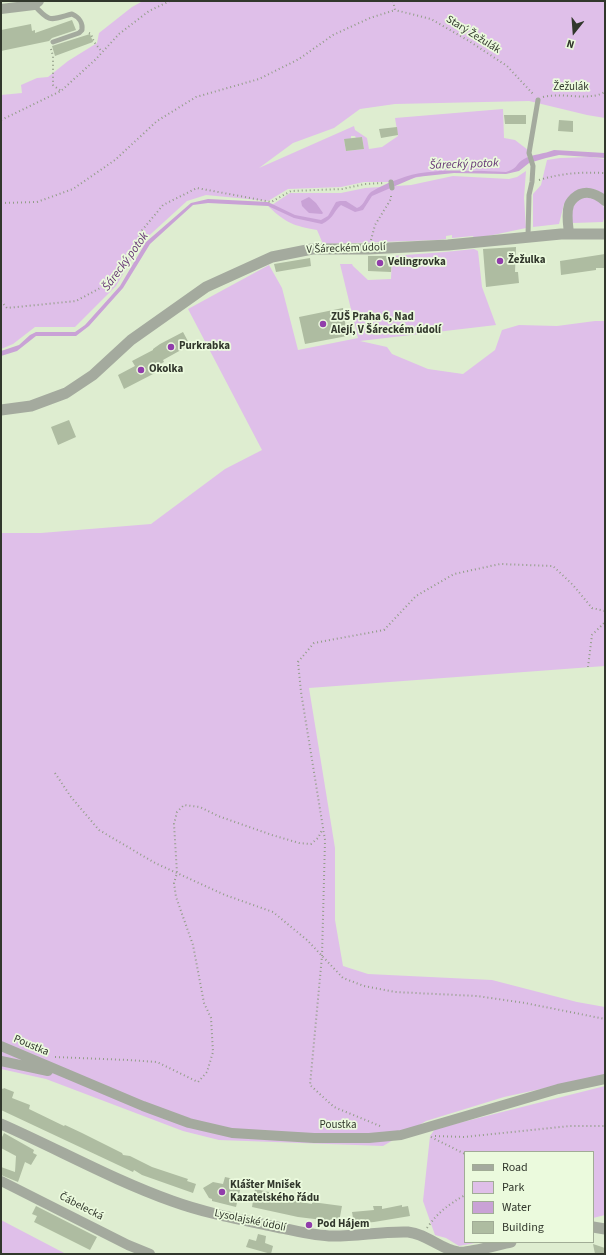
<!DOCTYPE html>
<meta charset="utf-8">
<style>
body{margin:0}
#map{position:relative;width:606px;height:1255px;overflow:hidden;background:#deedd0;font-family:"Source Sans 3",sans-serif}
canvas{display:block}
.frame{position:absolute;inset:0;border:2px solid #31372c;pointer-events:none}
.legend{position:absolute;left:464px;top:1151px;width:130px;height:92px;box-sizing:border-box;background:#ebfadd;border:1px solid #a1ac96;margin:0;padding:5px 7px;list-style:none;font-size:12px;color:#31372c}
.legend li{display:flex;align-items:center;gap:8px;height:20px}
.legend b{width:20px;border:1px solid #a1ac96}
.north{position:absolute;left:554px;top:12px;width:40px;height:40px;-webkit-text-stroke:3px #ebfadd;paint-order:stroke;rotate:197deg;font-size:11px;font-weight:700;line-height:16px;text-align:center;color:#31372c}
.north::after{content:'';display:block;margin:auto;width:14px;height:18px;background:#31372c;clip-path:polygon(50% 0,100% 100%,50% 72%,0 100%)}
</style>
<div id="map">
<canvas width="606" height="1255"></canvas>
<div class="frame"></div>
<ul class="legend">
<li><b style="height:5px;background:#a4aa9e"></b>Road</li>
<li><b style="height:11px;background:#dfbfe9"></b>Park</li>
<li><b style="height:11px;background:#c9a2d6"></b>Water</li>
<li><b style="height:11px;background:#aebca1"></b>Building</li>
</ul>
<div class="north">N</div>
</div>
<script>
const g = document.querySelector('canvas').getContext('2d');
g.lineJoin = 'round';
function fill(path, color) {
  g.fillStyle = color;
  g.fill(path, 'evenodd');
}
function strokePath(path, color, width, dash) {
  g.strokeStyle = color;
  g.lineWidth = width;
  g.lineCap = dash ? 'butt' : 'round';
  g.setLineDash(dash || []);
  g.stroke(path);
}
function label(font, color, halo, rows, align = 'center') {
  g.font = font + ' "Source Sans 3",sans-serif';
  g.lineWidth = 3.5;
  g.setLineDash([]);
  g.textBaseline = 'middle';
  g.strokeStyle = halo;
  g.fillStyle = color;
  for (const [text, x, y, turn = 0] of rows) {
    g.save();
    g.translate(x, y);
    g.rotate((+turn || 0) * Math.PI / 180);
    g.textAlign = isNaN(turn) ? turn : align;
    if (halo) g.strokeText(text, 0, 0);
    g.fillText(text, 0, 0);
    g.restore();
  }
}
fill(new Path2D(`
 M143 1H605V118L587 115 529 101 395 104 360 109 334 128 293 143 259 168 354 126 355 130 367 138 369 149 382 147 398 136 395 118 503 109 504 138 515 140 528 150 527 160 510 173 453 169 410 179 390 182H364L341 187 288 189 268 201 206 195 187 201 141 243 116 286 75 327H35L13 344 1 349V95L22 93 21 85 37 78 48 77 68 61 97 43 99 33 132 7ZM351 136H355L356 138 362 137 364 149 346 151 344 139H351Z
 M590 157 605 159V195L594 189H585L564 204 559 224 533 227V194L541 185 547 160 560 158Z
 M526 171 524 198 526 228 474 239 473 236 452 238V235L446 236V239L437 240 323 244 317 230C294 226 286 223 269 207L290 193H341L365 188 411 185 453 176 509 179 517 177Z
 M585 197 600 200C605 208 606 213 603 222L573 223 572 222C571 209 573 201 585 197Z
 M474 249 478 251 482 287 496 325 360 341 387 347 392 354 428 369 463 374 495 350 502 330 519 325 557 326 595 321H605V666L309 688 335 848V920L343 966 368 974 492 980 577 1002 605 1007V1075L504 1097 426 1121 383 1146 219 1140 183 1131 46 1079 1 1069V533H41L151 524 225 469 262 450 188 309 269 265 282 288 298 350 358 338 340 264H352L353 266 368 280 391 279 392 256 445 252Z
 M605 1086V1215L593 1218V1152H465V1242H480L459 1246 446 1238 435 1235 423 1201 430 1136 435 1129Z
 M1 1220 66 1254H1Z`), '#dfbfe9');
fill(new Path2D(`
 M554 150 605 153V158L559 155 546 158 529 163 519 171 506 174 454 173 416 177 372 196 363 210 355 212 341 205C333 212 334 218 322 224L294 218 268 206 208 203 193 205 150 244 123 288 89 326 76 336H36L17 351 1 356V351L19 345 30 335 36 332H75L85 325 120 286 146 242 191 203 208 199 268 202 295 215 321 220 328 216 336 202 340 201H346L357 208C365 205 365 197 371 192 379 187 390 182 399 179 427 167 476 171 506 172 519 168 515 164 524 159 533 154 544 154 554 150Z
 M309 197 316 203 323 213 322 214 309 213 302 206 301 201Z`), '#c9a2d6');
fill(new Path2D(`
 M72 20 76 30 52 38 49 41 1 51V30L31 24 32 31 35 30V33Z
 M90 34 93 42 55 56 52 46Z
 M504 115H526V124H505Z
 M559 120 573 121V132L558 131Z
 M397 127 398 135 381 138 379 129Z
 M362 137 364 149 346 151 344 139Z
 M516 247 515 272H518L519 283 486 287 483 249Z
 M605 254V268H596V270L561 275 560 261Z
 M368 256H392L391 272 368 271Z
 M310 258 311 266 276 272 274 264Z
 M343 308 347 336 305 344 299 317Z
 M183 332 190 345 163 360 164 362 152 368 155 373 124 389 118 375 135 366 132 361 153 350V349L160 344Z
 M69 420 76 437 58 445 51 427Z
 M1 1088 3 1089 4 1088 14 1092 12 1098 30 1105 29 1109 64 1126 65 1125 82 1133 122 1153 123 1155 130 1156 152 1167 188 1179 187 1181 196 1184 193 1193 142 1175 134 1170 133 1172 1 1110Z
 M4 1133 34 1150 33 1153 37 1155 31 1165 25 1162 18 1182 1 1175V1167L15 1172 16 1156 1 1148V1139Z
 M225 1177 234 1179 233 1184 241 1186 236 1207 212 1201V1199L209 1198 203 1188 213 1182 223 1184Z
 M255 1189 269 1192V1195L284 1198V1195L295 1198V1201L312 1204V1202L342 1206 339 1222 298 1217 252 1207Z
 M402 1205V1207L408 1206 410 1216 374 1222 354 1224 352 1212 374 1210 373 1206H382V1209Z
 M36 1206 97 1237 90 1250 34 1222 37 1216 32 1214Z
 M258 1234 266 1236 265 1243 273 1246 271 1254 246 1247 249 1239 256 1241Z
 M593 1244 605 1248V1254H595Z`), '#aebca1');
strokePath(new Path2D(`
 M393 1 395 10 431 19 469 41 507 66 534 95
 M89 33 91 34 94 42 102 52
 M51 49 53 56V85L61 91
 M543 97C560 93 576 98 592 96 596 96 601 94 605 92
 M1 120 61 91 96 59 119 34 149 11 170 1
 M539 180C563 173 580 172 605 173
 M1 203 37 202 73 189 115 160 157 121 196 97 259 79 299 59 333 35 370 18 395 10
 M371 240 375 225 391 199V195
 M1 301 7 308 76 301 104 286 139 246V234L163 205 197 188 271 202 291 191 342 189 365 184 384 183
 M588 667 592 635 605 622
 M55 773 71 797 99 830 155 863 225 895 273 912 307 940 343 978 364 986 395 992 477 996 525 1003 605 1019
 M55 1057 127 1060 157 1062 198 1082 207 1072 213 1052 211 1018 204 1003 193 945 176 897 174 883 177 873 174 824 177 812 184 805 200 807 218 816 272 835 299 843 311 844 318 838 322 830
 M380 1126 334 1107 310 1085 322 956 325 840 301 692 298 662 314 643 384 630 416 596 454 574 500 564 553 566 573 585 592 608 605 611
 M435 1136 464 1137 570 1126H605
 M431 1137 465 1154
 M427 1228C438 1212 448 1205 465 1195`), '#929d88', 2, [1, 3]);
strokePath(new Path2D(`
 M34 5C50 23 50 20 72 14 79 17 83 23 82 30L79 33 53 42
 M391 182 392 188
 M528 236 529 195 532 182 533 166 529 153 538 100`), '#a4aa9e', 5);
strokePath(new Path2D(`
 M1 9 34 5 39 1
 M569 233C568 224 566 214 569 205 570 202 572 200 574 198 584 189 596 193 605 201
 M1 1046 143 1106 189 1123 232 1133 314 1138H369L401 1135 558 1089 605 1079
 M1 1061 48 1071
 M1 1181 128 1245 150 1254`), '#a4aa9e', 10);
strokePath(new Path2D(`
 M1 410 31 406 66 393 93 375 131 340 206 287 272 257 312 249H368L448 245 561 234H605
 M1 1124C58 1149 113 1180 172 1201 205 1213 238 1219 272 1226 291 1230 310 1235 329 1236 355 1237 381 1231 408 1232 427 1234 440 1249 458 1252 467 1254 500 1244 511 1242
 M593 1227 605 1229`), '#a4aa9e', 11);
for (const [x, y, r, color] of [
 [500,261,4,"#913dab"],
 [380,263,4,"#913dab"],
 [323,324,4,"#913dab"],
 [171,347,4,"#913dab"],
 [141,370,4,"#913dab"],
 [222,1192,4,"#913dab"],
 [309,1225,4,"#913dab"]
]) {
  const dot = new Path2D();
  dot.arc(x, y, r, 0, 2 * Math.PI);
  g.fillStyle = color;
  g.fill(dot);
  strokePath(dot, '#ebfadd', 1.5);
}
label('11px', '#31372c', '#ebfadd', [
 ["Starý Žežulák",473,35,32],
 ["Žežulák",571,88],
 ["V Šáreckém údolí",346,249,-2],
 ["Poustka",31,1046,23],
 ["Poustka",338,1126],
 ["Čábelecká",81,1207,27],
 ["Lysolajské údolí",250,1221,12]
]);
label('bold 11px', '#31372c', '#ebfadd', [
 ["Žežulka",508,261],
 ["Velingrovka",388,263],
 ["ZUŠ Praha 6, Nad",331,318],
 ["Alejí, V Šáreckém údolí",331,331],
 ["Purkrabka",179,347],
 ["Okolka",149,370],
 ["Klášter Mnišek",230,1186],
 ["Kazatelského řádu",230,1199],
 ["Pod Hájem",317,1225]
], 'left');
label('italic 12px', '#663575', '#ebfadd', [
 ["Šárecký potok",464,165,-2],
 ["Šárecký potok",126,262,-54]
]);
</script>
